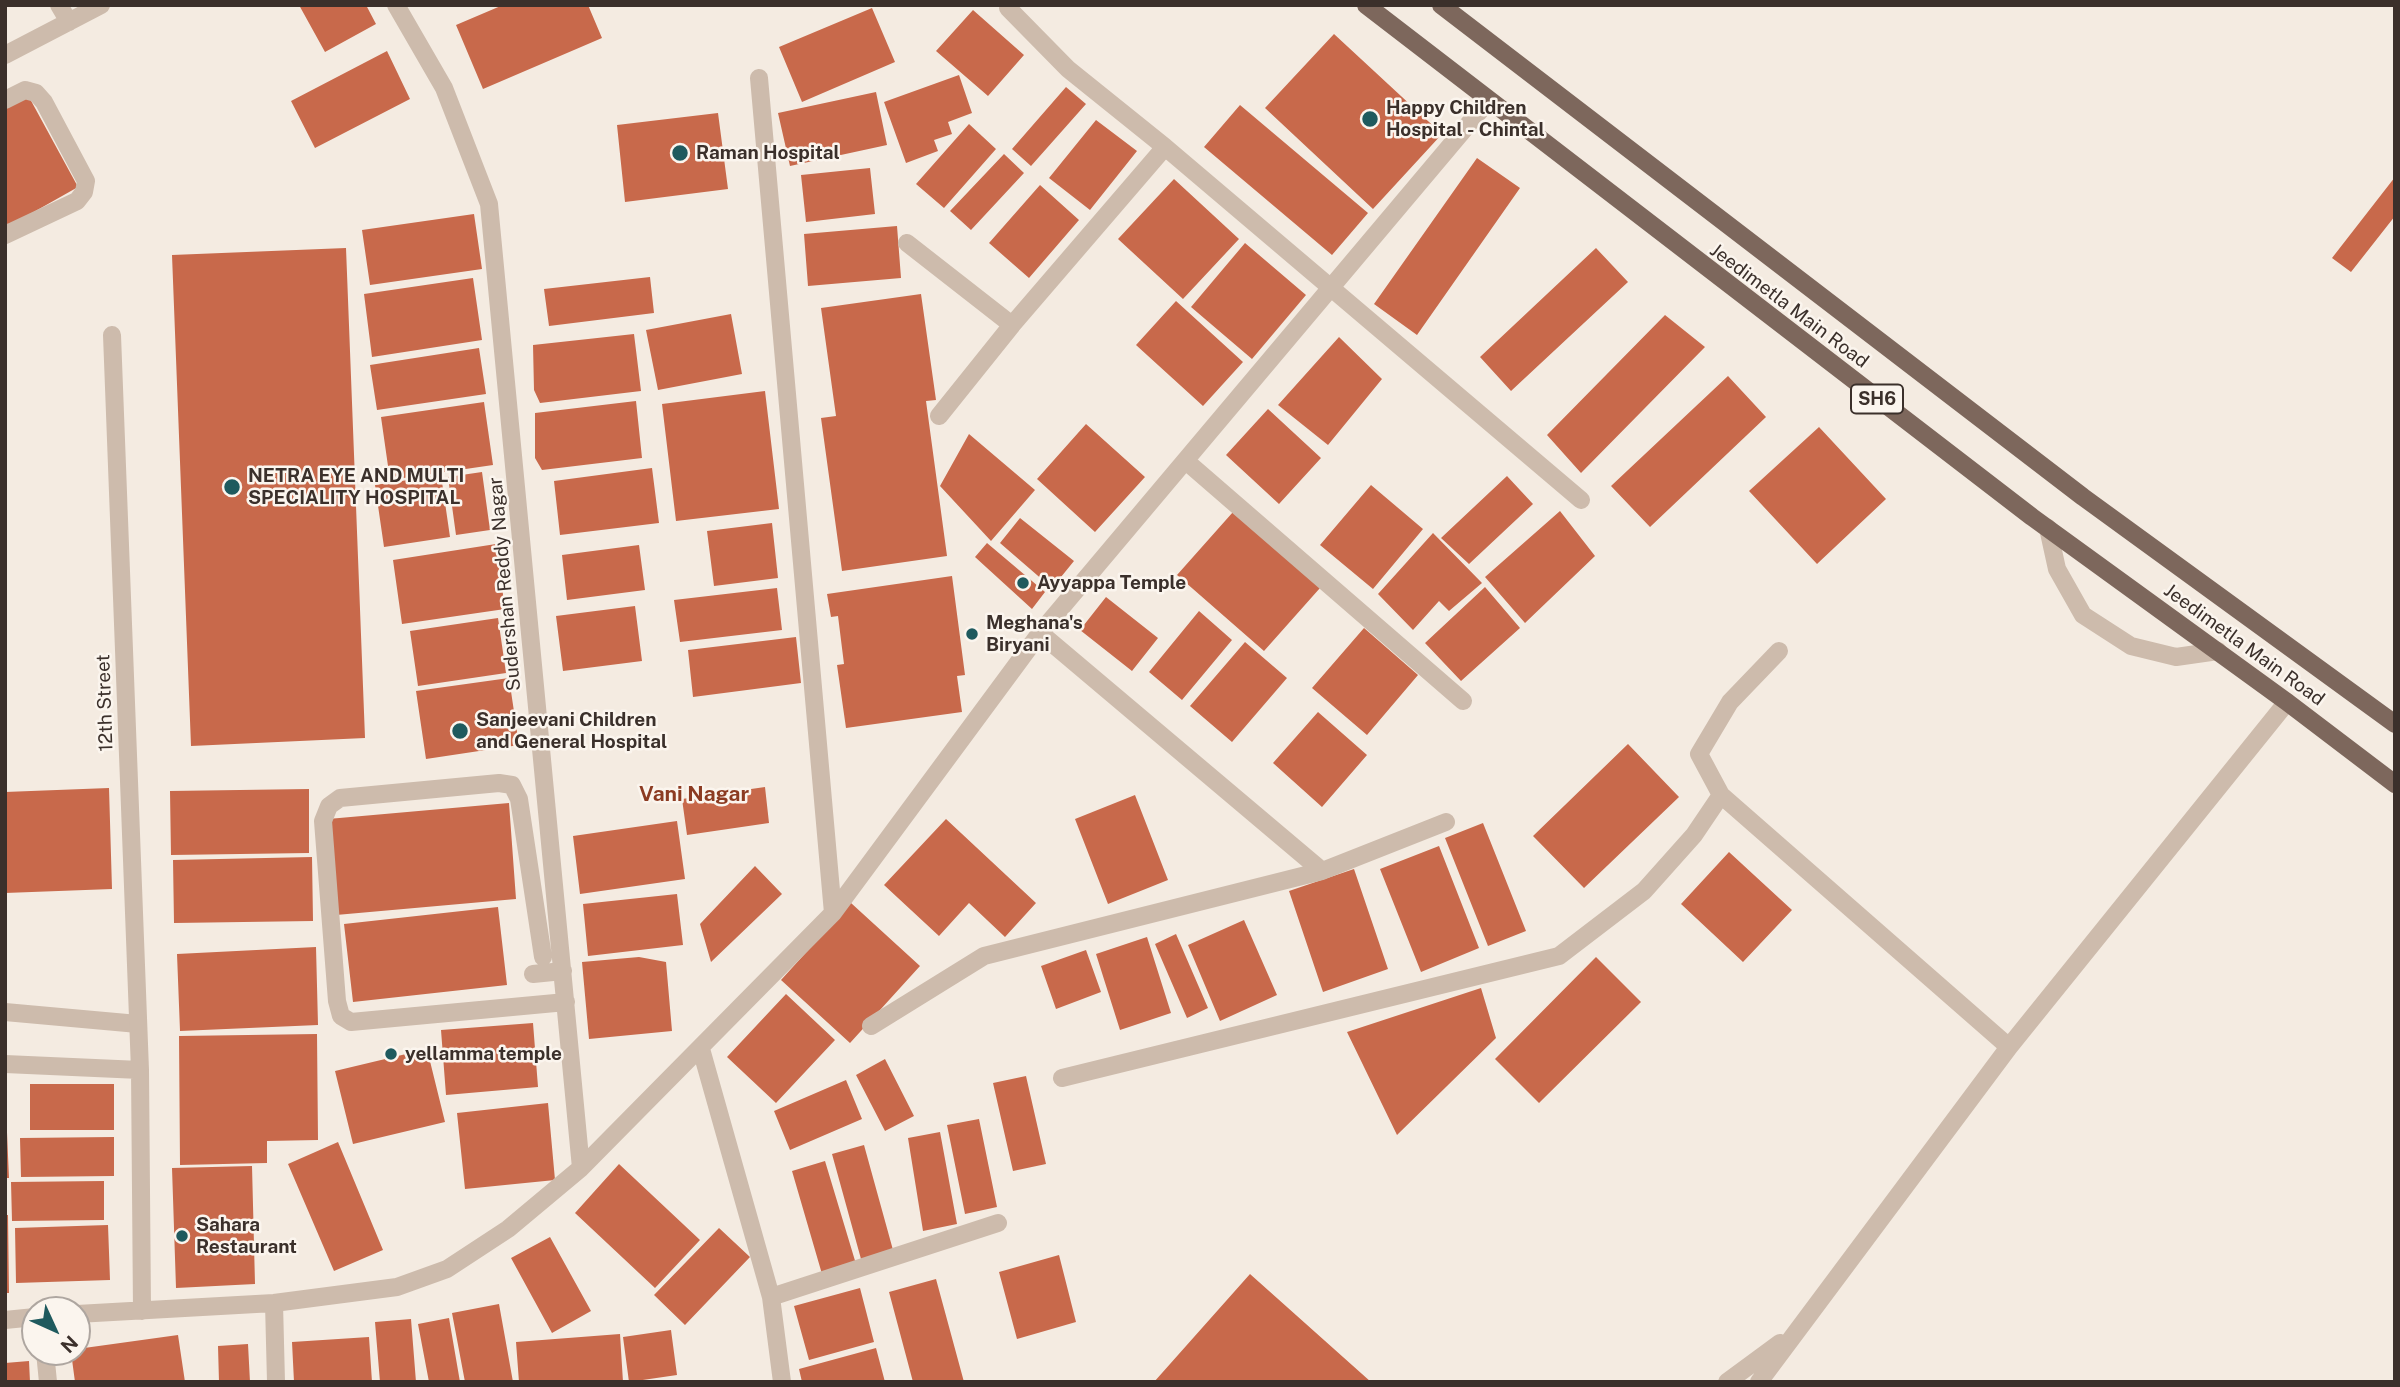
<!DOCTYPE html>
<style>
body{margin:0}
#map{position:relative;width:2400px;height:1387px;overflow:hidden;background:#f4ebe1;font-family:"Public Sans",sans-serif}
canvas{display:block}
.frame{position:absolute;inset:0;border:7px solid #3b302b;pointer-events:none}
.north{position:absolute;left:21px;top:1296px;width:70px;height:70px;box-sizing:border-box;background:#fbf5ee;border:2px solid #aea6a0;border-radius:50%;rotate:135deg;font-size:19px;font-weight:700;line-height:28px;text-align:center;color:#3b302b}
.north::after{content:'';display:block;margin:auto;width:24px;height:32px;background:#1f5a5e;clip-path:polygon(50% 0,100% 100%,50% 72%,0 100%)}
</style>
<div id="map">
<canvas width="2400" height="1387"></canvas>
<div class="frame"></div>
<div class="north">N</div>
</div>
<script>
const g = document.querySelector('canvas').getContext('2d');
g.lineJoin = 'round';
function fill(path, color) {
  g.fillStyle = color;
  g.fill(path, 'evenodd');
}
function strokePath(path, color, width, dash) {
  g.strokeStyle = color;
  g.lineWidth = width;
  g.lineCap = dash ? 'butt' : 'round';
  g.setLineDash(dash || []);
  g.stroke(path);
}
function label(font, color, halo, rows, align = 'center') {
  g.font = font + ' "Public Sans",sans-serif';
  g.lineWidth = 5;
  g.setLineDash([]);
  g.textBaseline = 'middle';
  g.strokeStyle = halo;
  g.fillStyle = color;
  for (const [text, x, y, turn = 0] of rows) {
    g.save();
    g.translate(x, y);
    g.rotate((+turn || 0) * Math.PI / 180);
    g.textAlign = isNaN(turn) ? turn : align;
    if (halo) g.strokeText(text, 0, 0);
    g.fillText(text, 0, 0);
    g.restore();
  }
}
fill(new Path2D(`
 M299 5H366L376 24 325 52Z
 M503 5H588L602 38 483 89 456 25Z
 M872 8 895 62 802 102 779 47Z
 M973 10 1024 55 988 96 936 51Z
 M1334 34 1442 134 1373 209 1265 108Z
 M387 51 410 99 315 148 291 101Z
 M959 75 972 113 948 122 952 134 934 140 938 151 906 163 884 102Z
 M1066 87 1086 104 1031 166 1012 149Z
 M876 92 887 145 790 166 778 113Z
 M29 97 78 187 9 226 5 221V108Z
 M1240 105 1368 213 1332 255 1204 147Z
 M718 113 728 189 625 202 617 125Z
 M1096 120 1137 151 1090 210 1049 178Z
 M969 124 996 149 944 208 916 184Z
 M1004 154 1024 173 971 230 950 211Z
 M1477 158 1520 188 1417 335 1374 304Z
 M870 168 875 214 806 222 801 175Z
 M2395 177V216L2351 272 2332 258Z
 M1174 179 1239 239 1183 299 1118 239Z
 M1040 185 1079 220 1029 278 989 243Z
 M474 214 482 269 370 285 362 230Z
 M897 226 901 278 808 286 804 234Z
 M1245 243 1306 295 1252 359 1191 307Z
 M346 248 365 738 191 746 172 255Z
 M1596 248 1628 282 1511 391 1480 357Z
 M650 277 654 313 549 326 544 289Z
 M473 278 482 340 372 357 364 294Z
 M921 294 936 400 926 401 947 556 842 571 821 418 836 416 821 308Z
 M1176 301 1243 362 1203 406 1136 345Z
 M731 314 742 374 658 390 646 330Z
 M1665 315 1705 347 1581 473 1547 435Z
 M634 334 641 391 540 403 534 390 533 345Z
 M1339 337 1382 379 1328 445 1278 405Z
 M479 348 486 394 377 410 370 365Z
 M1728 376 1766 417 1650 527 1611 486Z
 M765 391 779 509 676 521 662 404Z
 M636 401 642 458 542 470 535 458V413Z
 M484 402 493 465 390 480 381 417Z
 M1268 409 1321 458 1279 504 1226 455Z
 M1086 424 1145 477 1095 532 1037 479Z
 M1819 427 1886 499 1817 564 1749 491Z
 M969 434 1035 490 991 541 940 486Z
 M652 468 659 523 560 535 554 481Z
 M482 472 490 530 456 535 448 477Z
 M441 475 450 537 384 547 375 485Z
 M1507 476 1533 504 1469 564 1441 538Z
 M1371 485 1423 529 1373 589 1320 545Z
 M1560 511 1595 556 1525 623 1485 577Z
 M1233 512 1320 588 1264 651 1177 575Z
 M1020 518 1074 561 1052 588 1000 543Z
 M772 523 778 578 714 586 707 531Z
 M1433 533 1482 583 1449 611 1439 601 1413 630 1378 594Z
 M987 543 1045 592 1032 609 975 557Z
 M496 544 505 609 402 624 393 560Z
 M639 545 645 590 567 600 562 555Z
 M952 576 965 675 957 676 962 712 846 728 837 665 844 664 838 616 831 617 827 594Z
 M1485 587 1520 628 1461 681 1425 643Z
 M777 588 782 630 680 642 674 600Z
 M1106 597 1158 638 1132 671 1080 630Z
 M635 606 642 661 563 671 556 616Z
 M1199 611 1232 640 1182 700 1149 672Z
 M498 618 506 673 418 686 410 631Z
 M1364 628 1418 675 1367 735 1312 688Z
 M796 637 801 683 693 697 688 650Z
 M1245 642 1287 678 1232 742 1190 706Z
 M509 678 519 745 426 759 416 691Z
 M1318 712 1367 755 1322 807 1273 763Z
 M1628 744 1679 797 1584 888 1533 836Z
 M765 787 769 823 687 835 682 799Z
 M109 788 112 889 5 893V792Z
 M309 789V853L171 855 170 791Z
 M1135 795 1168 880 1108 904 1075 819Z
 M509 803 516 899 336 915 328 819Z
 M946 819 1036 903 1005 937 969 903 939 936 884 885Z
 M677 821 685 879 580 894 573 836Z
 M1483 823 1526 931 1488 946 1445 838Z
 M1439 846 1479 948 1421 972 1380 869Z
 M1729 852 1792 910 1743 962 1681 904Z
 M312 857 313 921 174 923 173 860Z
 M755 866 782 894 711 962 700 924Z
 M1354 869 1388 969 1323 992 1289 891Z
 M677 894 683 945 588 956 583 904Z
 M851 903 920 966 850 1043 781 980Z
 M498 907 507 985 353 1002 344 924Z
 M1244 920 1277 995 1220 1021 1188 945Z
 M1176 934 1208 1008 1187 1018 1155 944Z
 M1147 937 1171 1013 1120 1030 1096 954Z
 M316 947 318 1025 180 1031 177 954Z
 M1086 950 1101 992 1056 1009 1041 966Z
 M639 957 666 962 672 1031 589 1039 582 962Z
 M1596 957 1641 1002 1539 1103 1495 1059Z
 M1481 988 1496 1038 1397 1135 1347 1032Z
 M786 994 835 1040 776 1103 727 1057Z
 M533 1023 538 1087 446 1095 441 1030Z
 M317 1034 318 1140 267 1141V1163L180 1165 179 1036Z
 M427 1049 445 1122 353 1144 335 1071Z
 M885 1059 914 1116 885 1131 856 1075Z
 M1026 1076 1046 1164 1013 1171 993 1083Z
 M846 1080 862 1119 790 1150 774 1111Z
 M30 1084H114V1130H30Z
 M5 1087 9 1178H5Z
 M548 1103 555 1180 465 1189 457 1113Z
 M979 1119 997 1207 965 1214 947 1125Z
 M940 1132 957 1224 923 1231 908 1138Z
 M114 1137V1176L21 1177 20 1138Z
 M338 1142 383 1250 334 1271 288 1164Z
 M864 1145 893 1250 861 1259 832 1154Z
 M825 1161 856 1264 822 1274 792 1171Z
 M619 1164 700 1240 655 1288 575 1213Z
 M252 1166 255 1284 176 1288 172 1168Z
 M104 1181V1220L12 1221 11 1182Z
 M5 1215H8L9 1293H5Z
 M108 1225 110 1280 16 1283 15 1228Z
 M719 1228 750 1257 685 1325 654 1295Z
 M550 1237 591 1311 552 1333 511 1258Z
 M1059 1255 1076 1322 1017 1339 999 1272Z
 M1250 1274 1371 1382H1154Z
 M936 1279 964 1382H913L889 1292Z
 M860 1288 874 1342 809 1360 794 1306Z
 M499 1304 513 1382H465L452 1313Z
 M449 1318 460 1382H429L418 1324Z
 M411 1319 416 1382H380L375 1322Z
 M671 1330 677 1375 629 1382 623 1337Z
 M620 1334 623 1382H519L516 1342Z
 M178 1335 185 1382H75L71 1352H77V1349Z
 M369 1337 372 1382H294L292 1342Z
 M248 1344 250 1382H219L218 1346Z
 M876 1348 885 1382H802L799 1369Z
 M29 1361 30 1382H5V1363Z`), '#c8694b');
strokePath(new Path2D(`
 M5 100 25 90 36 93 44 102 86 181 84 192 77 201 5 235
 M2048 528 2057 569 2083 615 2131 646 2176 657 2218 651
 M1779 651 1730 702 1699 754 1721 795 2009 1047
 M5 1012 138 1024
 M1062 1078 1559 956 1644 891 1694 835 1721 795
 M1727 1382 1780 1343
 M1759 1382 2009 1047 2287 702`), '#cdbbac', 18);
strokePath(new Path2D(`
 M59 5 69 22
 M396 5 444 88 489 204 581 1168
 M1008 8 1068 69 1165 147 1581 500
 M5 55 101 5
 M759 78 833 913
 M907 243 1012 325
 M112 335 140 1070
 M939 416 1012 325 1165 147
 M1187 462 1463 701
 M1040 633 1322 871
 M543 957 519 799 512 785 499 783 340 798 329 806 323 821 337 1001 341 1016 351 1022 566 1002
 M533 974 563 971
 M871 1026 984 956 1322 871 1446 822
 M701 1049 771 1297 782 1382
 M5 1064 140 1070 142 1311
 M771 1297 998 1223
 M274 1303 276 1382
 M77 1314 274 1303 397 1287 447 1269 508 1229 581 1168 833 913 1040 633 1488 101
 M5 1320 35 1317
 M45 1352 48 1382`), '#cdbbac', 18);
strokePath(new Path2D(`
 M1366 5 2032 517 2287 702 2395 784
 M1441 5 2083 497 2395 724`), '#7d675c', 18);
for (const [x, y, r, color] of [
 [1370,119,9,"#1f5a5e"],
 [680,153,9,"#1f5a5e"],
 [232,487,9,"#1f5a5e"],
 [1023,583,7,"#1f5a5e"],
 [972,634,7,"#1f5a5e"],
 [460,731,9,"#1f5a5e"],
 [391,1054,7,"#1f5a5e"],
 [182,1236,7,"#1f5a5e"]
]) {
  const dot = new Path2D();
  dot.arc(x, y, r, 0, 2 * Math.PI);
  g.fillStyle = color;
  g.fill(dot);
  strokePath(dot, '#fbf5ee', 2.5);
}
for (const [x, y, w] of [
 [1877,399,52]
]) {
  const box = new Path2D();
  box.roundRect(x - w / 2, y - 14.5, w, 29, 5);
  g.fillStyle = '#fbf5ee';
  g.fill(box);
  strokePath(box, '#3b302b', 2);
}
label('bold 18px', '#3b302b', null, [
 ["SH6",1877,399]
]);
label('bold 19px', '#3b302b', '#fbf5ee', [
 ["Happy Children",1386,108],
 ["Hospital - Chintal",1386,130],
 ["Raman Hospital",696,153],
 ["NETRA EYE AND MULTI",248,476],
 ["SPECIALITY HOSPITAL",248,498],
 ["Ayyappa Temple",1037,583],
 ["Meghana's",986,623],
 ["Biryani",986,645],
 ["Sanjeevani Children",476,720],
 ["and General Hospital",476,742],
 ["yellamma temple",405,1054],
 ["Sahara",196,1225],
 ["Restaurant",196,1247]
], 'left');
label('19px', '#3b302b', '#fbf5ee', [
 ["Jeedimetla Main Road",1789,306,37],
 ["Sudershan Reddy Nagar",505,584,-95],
 ["Jeedimetla Main Road",2244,645,36],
 ["12th Street",105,703,-92]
]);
label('bold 21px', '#8c3b22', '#fbf5ee', [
 ["Vani Nagar",694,795]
]);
</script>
